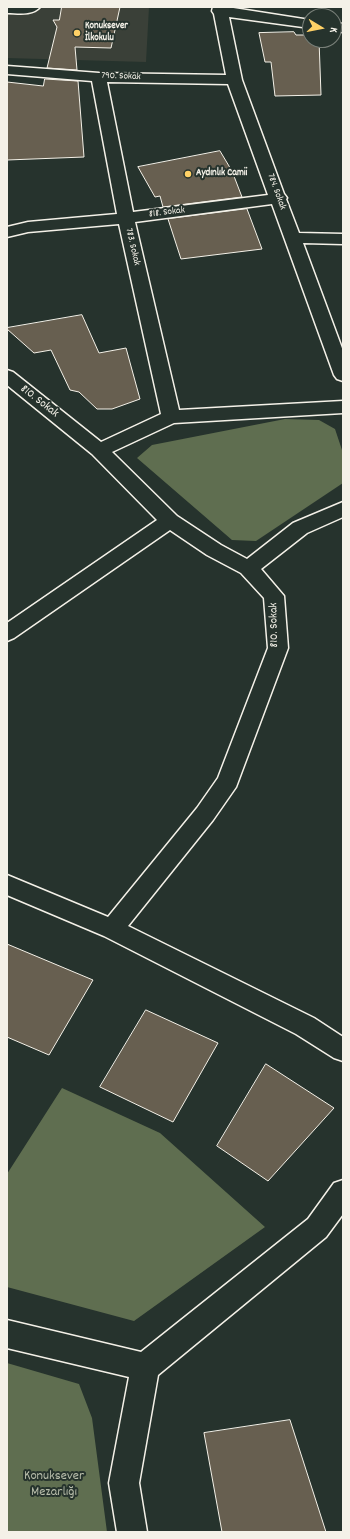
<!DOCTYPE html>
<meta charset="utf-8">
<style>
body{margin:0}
#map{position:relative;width:350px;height:1539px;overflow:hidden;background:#26332d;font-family:Dekko,sans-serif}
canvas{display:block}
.frame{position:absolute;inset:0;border:8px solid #f4f1e8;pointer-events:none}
.north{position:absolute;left:302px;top:8px;width:40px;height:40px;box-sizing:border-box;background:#26332d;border:1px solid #787f78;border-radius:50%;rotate:100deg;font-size:11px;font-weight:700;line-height:16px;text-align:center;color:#f4f1e8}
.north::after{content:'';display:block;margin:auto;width:14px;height:18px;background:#ffd166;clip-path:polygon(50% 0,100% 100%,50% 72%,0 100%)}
</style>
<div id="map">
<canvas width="350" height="1539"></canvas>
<div class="frame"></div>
<div class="north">K</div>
</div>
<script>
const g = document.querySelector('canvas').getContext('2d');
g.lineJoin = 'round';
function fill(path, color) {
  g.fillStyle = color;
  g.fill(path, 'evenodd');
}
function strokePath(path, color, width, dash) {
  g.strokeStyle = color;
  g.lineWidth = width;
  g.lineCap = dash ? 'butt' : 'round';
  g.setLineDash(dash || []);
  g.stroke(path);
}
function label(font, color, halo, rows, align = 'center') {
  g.font = font + ' Dekko,sans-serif';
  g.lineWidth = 4;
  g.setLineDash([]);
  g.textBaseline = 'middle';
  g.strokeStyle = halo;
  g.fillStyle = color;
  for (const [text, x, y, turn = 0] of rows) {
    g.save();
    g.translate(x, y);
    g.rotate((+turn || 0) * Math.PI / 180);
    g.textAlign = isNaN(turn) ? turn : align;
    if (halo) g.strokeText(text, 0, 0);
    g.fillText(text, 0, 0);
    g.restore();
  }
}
fill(new Path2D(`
 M7 7H149L146 62 7 58Z`), '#3a4038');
fill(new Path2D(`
 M285 419 319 420 335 429 343 453V483L256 541 232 540 137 458 152 445Z
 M62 1088 160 1133 265 1227 134 1321 7 1287V1174Z
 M7 1363 79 1384 92 1418 107 1532H7Z`), '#5f6e50');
const building = new Path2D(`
 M62 7H120L111 48 75 47 77 70 47 68 57 27 53 20H59Z
 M294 32 296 35H310V40H319L321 95 275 96 271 62H265L259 33Z
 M45 79 78 81 84 157 7 160V82L43 86Z
 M220 151 232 171 242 197 163 207 160 196 155 197 138 167Z
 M247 209 262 249 181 259 168 219Z
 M82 315 99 353 126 348 140 399 112 409H97L79 392 70 390 51 350 34 353 7 329V328Z
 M7 944 93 980 49 1055 7 1037Z
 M146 1010 218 1043 173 1122 100 1087Z
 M266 1064 334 1108 268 1181 217 1146Z
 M290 1420 326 1532H222L204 1433Z`);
fill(building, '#675f50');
strokePath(building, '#f4f1e8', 1);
const service = new Path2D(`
 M7 7H40C32 16 18 13 7 13Z`);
const minor = new Path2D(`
 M213 7H227L310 20V28L229 17 242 80 284 194 287 198 286 199 299 233 343 234V244L303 243 343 351V381L337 379 334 375 272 204 135 222 179 410 343 401V413L174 423 112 452 177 516 221 545 247 559 293 523 343 502V517L307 533 261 569 284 596 288 648 236 787 213 820 128 926 314 1018 343 1037V1061L334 1058 296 1034 104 936 7 895V875L108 917 197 808 218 778 268 648 264 598 241 573 207 555 170 530 14 638 7 641V623L157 520 92 454 7 385V370L13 372 101 442 161 414 119 224 28 232 7 237V227L28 222 117 214 92 81 7 74V66L99 73 226 75 214 14 212 11ZM107 82 228 84 268 195 133 212Z
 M334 23 343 24V32L334 31Z
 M343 1180V1214L326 1237 158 1375 139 1483 147 1532H117L109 1483 129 1377 7 1348V1320L141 1352 308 1219 334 1183Z`);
strokePath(service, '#f4f1e8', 3);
strokePath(minor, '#f4f1e8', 3);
fill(service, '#26332d');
fill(minor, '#26332d');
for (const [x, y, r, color] of [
 [77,33,4,"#ffd166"],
 [188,174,4,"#ffd166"]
]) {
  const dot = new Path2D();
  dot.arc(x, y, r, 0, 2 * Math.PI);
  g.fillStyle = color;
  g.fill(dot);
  strokePath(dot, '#26332d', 1.5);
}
label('bold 10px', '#f4f1e8', '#26332d', [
 ["Konuksever",85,27],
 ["İlkokulu",85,39],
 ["Aydınlık Camii",196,174]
], 'left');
label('10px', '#f4f1e8', '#26332d', [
 ["790. Sokak",121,77,2],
 ["784. Sokak",276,192,70],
 ["818. Sokak",167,213,-7],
 ["783. Sokak",132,247,77]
]);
label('12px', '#f4f1e8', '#26332d', [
 ["810. Sokak",39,402,38],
 ["810. Sokak",275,625,-91]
]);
label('14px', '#b8bdab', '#26332d', [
 ["Konuksever",54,1477],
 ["Mezarlığı",54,1493]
]);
</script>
